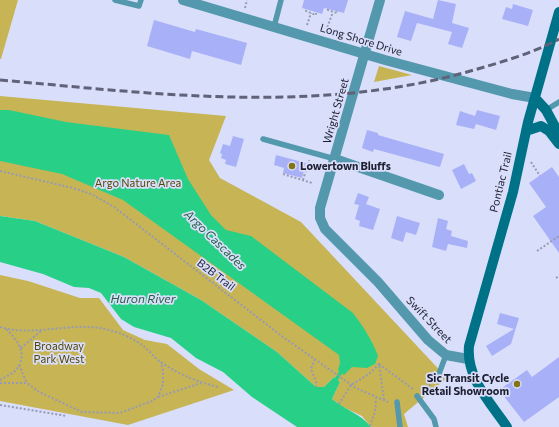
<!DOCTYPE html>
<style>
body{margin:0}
canvas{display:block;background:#d9defa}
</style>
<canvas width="559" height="427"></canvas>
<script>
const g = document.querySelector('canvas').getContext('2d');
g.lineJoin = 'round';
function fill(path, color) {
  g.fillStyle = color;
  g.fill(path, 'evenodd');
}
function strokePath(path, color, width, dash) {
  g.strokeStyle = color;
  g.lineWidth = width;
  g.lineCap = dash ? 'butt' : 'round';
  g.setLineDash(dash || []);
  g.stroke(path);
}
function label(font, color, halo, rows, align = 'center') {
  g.font = font + ' Commissioner,sans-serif';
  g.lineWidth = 3.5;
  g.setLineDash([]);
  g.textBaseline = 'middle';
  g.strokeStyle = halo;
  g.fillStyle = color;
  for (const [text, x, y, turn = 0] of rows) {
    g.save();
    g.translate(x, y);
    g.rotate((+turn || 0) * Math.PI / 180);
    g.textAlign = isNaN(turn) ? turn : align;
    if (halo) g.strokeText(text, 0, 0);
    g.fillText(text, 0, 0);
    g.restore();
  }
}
fill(new Path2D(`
 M0 0H18L1 59H0Z
 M379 66 412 75 374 82Z
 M0 96 226 116 209 160 220 178 301 222 447 378 404 414 408 427H371L362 416 341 406 332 399 340 382 334 377 324 387H316L277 352 201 300 124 257 35 221 0 216Z
 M0 275 28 281 80 298H99L123 330 145 340 167 344 199 369 234 390 128 425 0 401Z`), '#c7b455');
fill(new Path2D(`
 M0 110H9L66 122 169 135 188 179 211 215 226 230 251 236 353 313C363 326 372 340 378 356L375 364 367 368 352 367 344 375 338 370 340 363 339 355 123 200 62 174 0 161Z
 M0 216 35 221 124 257 201 300 277 352 316 387H324L334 377 340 382 332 399C345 410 360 413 371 427H297L252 397 223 372 196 358 171 338 134 327 121 319 101 293 89 288 74 287 43 274 0 262Z`), '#28d087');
strokePath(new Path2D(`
 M334 383 342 370`), '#28d087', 3.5);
fill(new Path2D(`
 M304 0H348L344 13 324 8 322 14 302 8Z
 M438 0 456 4 452 23 469 28 462 48 448 44 452 32 417 23 411 41 397 37 405 11 433 19Z
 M513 4 533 10 528 26 502 19 506 7 512 9Z
 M154 20 195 32 196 29 247 43 241 65 192 51 190 59 147 46Z
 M477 110 500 116 496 130 476 124 474 129 456 125 460 111 475 116Z
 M367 130 378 133V135L444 154 440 167 374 149 373 152 362 148Z
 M233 136 244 139 236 167 225 164 226 160 221 158 222 154 220 153 223 144 230 146Z
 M276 155 306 163 302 178 283 173 284 168 274 165Z
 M464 164 469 174 472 173 476 181 461 189 452 170Z
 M552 167 559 177V253L533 216 546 207 529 183Z
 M358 193 369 197 366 204 380 209 373 230 359 226 360 221 355 219 359 205 354 204Z
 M397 216 420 223 416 235 406 232 403 242 391 238Z
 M438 218 448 221 446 229 452 231 451 236 468 241 467 248 448 244 446 251 432 247Z
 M500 313 519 318 511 344 492 356 486 346 514 329 497 324Z
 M559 357V397L524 422 499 390 527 370 532 377Z`), '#a8b1f8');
strokePath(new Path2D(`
 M245 8 247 0
 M328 9V10L337 13V11
 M306 10V11L316 15V13
 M307 25 311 13
 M326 31 333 12
 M531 162 540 176
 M0 171 73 188 91 194 114 207 283 337 356 388 388 402
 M283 174 312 183
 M303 180 309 160
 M537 251 559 236
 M556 278 559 276
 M0 327C37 338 75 319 112 331 121 333 132 338 139 343 148 348 154 358 162 363 180 375 198 382 218 387
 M21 348 41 331
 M315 359 311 369 316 382V387
 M379 364 413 389
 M19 365 27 383
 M0 380C5 377 12 374 16 370 29 355 17 339 6 329
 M0 383H27L39 392 82 412 120 413 152 401 158 397 163 384V372L161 362
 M423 391 431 384
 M158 397 201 383
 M339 404 351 385 369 374 379 364 384 400
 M0 405 67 416
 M370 426 375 412 376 398`), '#969ab2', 2, [2, 2]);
strokePath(new Path2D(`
 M115 0 139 6 141 0
 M274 27 281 0
 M546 110 559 102
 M263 139 335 159
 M437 379 446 355
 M417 396 434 419 436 427
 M397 402 400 427`), '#5398ac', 5.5);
strokePath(new Path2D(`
 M183 0 385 60 512 94 535 98
 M380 0 320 208V218L325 229 378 282 428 340 446 355 468 359
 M335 159 439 195`), '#5398ac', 10);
strokePath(new Path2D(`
 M535 98 546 110 559 134
 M526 131 541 126 549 131 559 144
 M507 427C490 402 466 378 469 346L513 192 528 122 559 12`), '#007288', 10);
strokePath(new Path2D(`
 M0 80C158 94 319 115 474 70 502 62 533 53 559 39`), '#5f6278', 3, [8, 4]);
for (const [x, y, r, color] of [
 [292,166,4,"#847315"],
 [517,384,4,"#847315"]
]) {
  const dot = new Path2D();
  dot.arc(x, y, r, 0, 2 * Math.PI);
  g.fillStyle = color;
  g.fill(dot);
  strokePath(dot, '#d9defa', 1.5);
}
label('11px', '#1d1f31', '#d9defa', [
 ["Long Shore Drive",361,40,17],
 ["Wright Street",336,111,-74],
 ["Pontiac Trail",501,182,-76],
 ["B2B Trail",216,275,37],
 ["Swift Street",429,320,46]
]);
label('bold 11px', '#1d1f31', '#d9defa', [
 ["Lowertown Bluffs",300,166],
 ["Sic Transit Cycle",509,378,"right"],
 ["Retail Showroom",509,391,"right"]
], 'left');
label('11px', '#534706', '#d9defa', [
 ["Argo Nature Area",138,183],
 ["Broadway",59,346],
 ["Park West",59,359]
]);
label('italic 12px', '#255f41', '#d9defa', [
 ["Argo Cascades",215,240,44],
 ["Huron River",143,299]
]);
</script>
